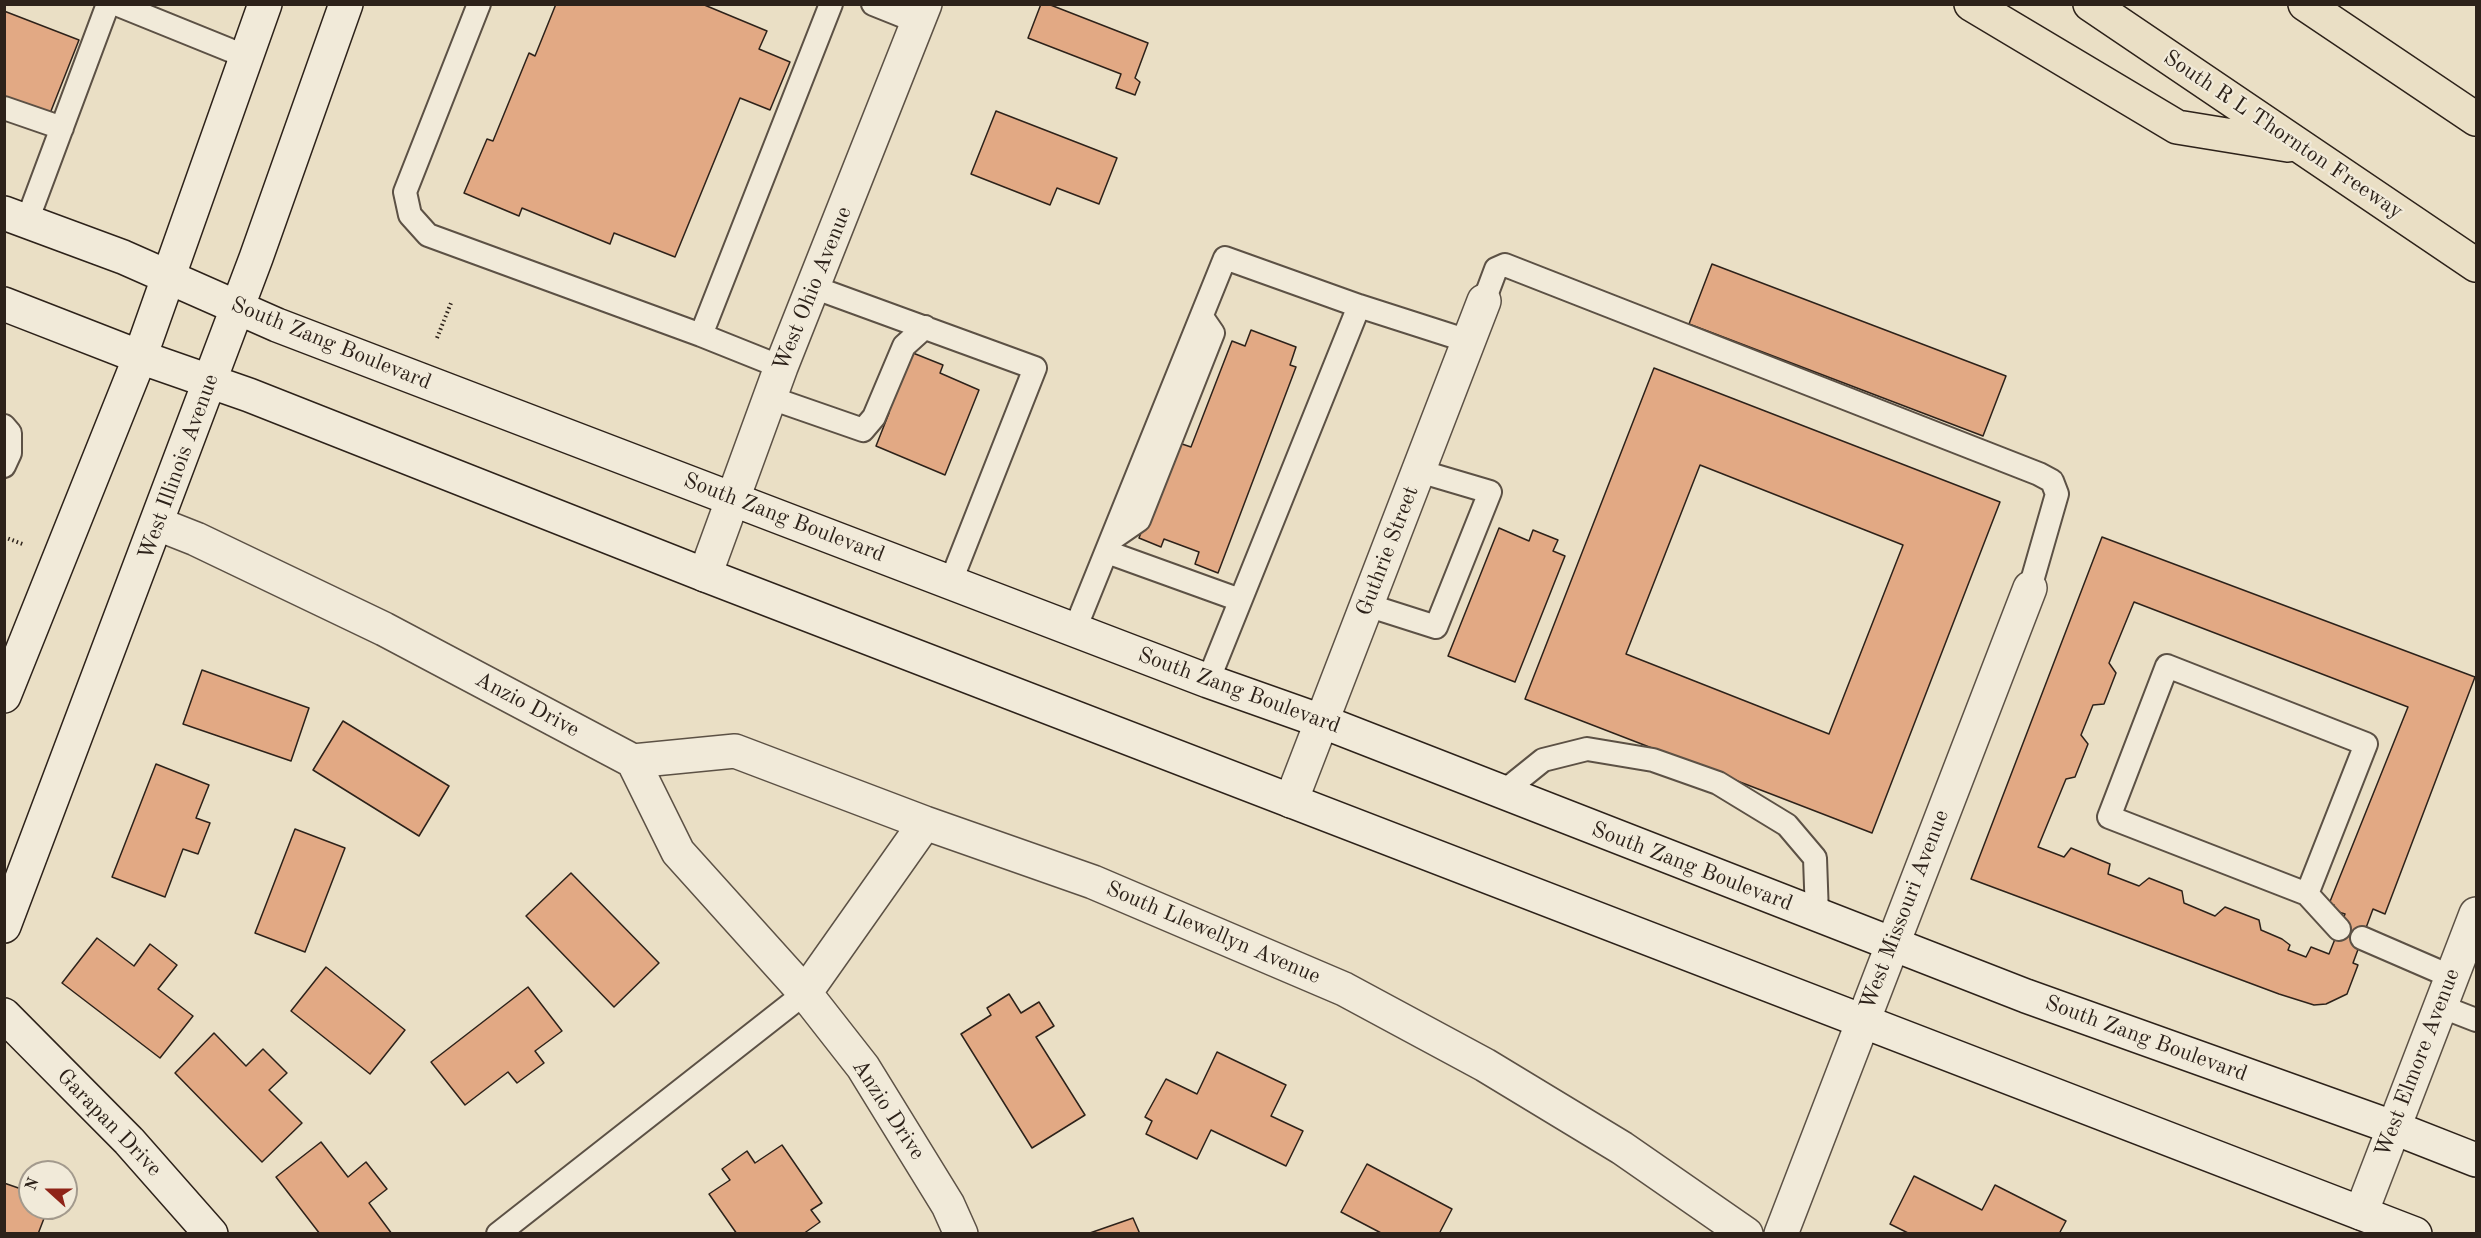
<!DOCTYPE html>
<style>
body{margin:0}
#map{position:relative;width:2481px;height:1238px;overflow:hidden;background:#eadfc5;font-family:"Old Standard TT",serif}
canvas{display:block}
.frame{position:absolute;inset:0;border:6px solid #2d221a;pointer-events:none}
.north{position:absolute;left:18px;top:1160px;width:60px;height:60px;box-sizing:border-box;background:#f1ead9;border:2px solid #a39a8d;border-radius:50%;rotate:291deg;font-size:16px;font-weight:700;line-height:24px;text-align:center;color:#2d221a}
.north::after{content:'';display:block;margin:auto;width:21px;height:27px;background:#8f2418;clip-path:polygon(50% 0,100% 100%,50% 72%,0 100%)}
</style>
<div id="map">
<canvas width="2481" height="1238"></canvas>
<div class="frame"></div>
<div class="north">N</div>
</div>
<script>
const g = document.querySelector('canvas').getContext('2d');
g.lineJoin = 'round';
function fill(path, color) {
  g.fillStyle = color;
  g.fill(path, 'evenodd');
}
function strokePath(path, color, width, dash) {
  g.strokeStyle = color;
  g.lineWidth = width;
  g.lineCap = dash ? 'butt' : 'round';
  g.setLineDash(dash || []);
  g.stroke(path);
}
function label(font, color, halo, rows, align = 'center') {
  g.font = font + ' "Old Standard TT",serif';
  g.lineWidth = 4.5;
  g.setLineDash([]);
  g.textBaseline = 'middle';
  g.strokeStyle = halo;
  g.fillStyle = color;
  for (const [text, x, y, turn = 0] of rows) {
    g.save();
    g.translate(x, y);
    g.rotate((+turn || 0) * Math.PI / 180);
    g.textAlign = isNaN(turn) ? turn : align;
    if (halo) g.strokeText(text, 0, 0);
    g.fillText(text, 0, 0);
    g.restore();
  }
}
const building = new Path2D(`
 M556 4H702L767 31 759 49 790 62 770 110 740 98 675 257 614 233 610 244 522 208 519 216 464 193 487 139 493 141 529 53 535 56Z
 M1041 4H1048L1148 43 1135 78 1140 82 1135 95 1116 88 1121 74 1028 38Z
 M4 11 79 40 49 116 4 98Z
 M996 111 1117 158 1099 204 1057 188 1050 205 971 174Z
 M1712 264 2006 376 1983 436 1689 324Z
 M1251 330 1296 347 1290 365 1296 367 1218 573 1195 564 1199 552 1164 539 1161 547 1139 538 1167 463 1179 443 1191 447 1232 341 1245 346Z
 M913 353 943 365 940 373 979 390 945 475 876 446 889 413 884 411 890 397 894 399Z
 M1654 368 2000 502 1872 833 1525 699ZM1700 465 1903 545 1829 734 1626 654Z
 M1499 528 1529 541 1533 530 1558 540 1553 551 1565 556 1515 682 1448 656Z
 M2102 537 2475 677 2385 914 2373 909 2353 963 2358 965 2347 994 2326 1004 2314 1005 2279 994 1971 879ZM2134 602 2408 707 2329 904 2334 905 2332 910 2345 914 2329 954 2311 947 2306 957 2288 950 2290 945 2282 939 2261 930 2259 920 2225 907 2215 916 2184 903 2182 891 2149 878 2139 886 2108 874 2110 864 2071 848 2064 857 2038 847 2066 779 2075 777 2088 744 2081 735 2093 705 2104 704 2116 673 2109 663Z
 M202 670 309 708 291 761 183 724Z
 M343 721 449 786 419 836 313 770Z
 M156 764 209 785 196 818 210 823 198 854 183 849 165 897 112 877Z
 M295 829 345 848 305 952 255 933Z
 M571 873 659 963 614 1007 526 916Z
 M97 938 134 966 150 944 177 965 158 989 193 1016 160 1058 62 983Z
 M326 967 405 1030 370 1074 291 1011Z
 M528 987 562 1031 535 1051 544 1063 517 1083 508 1072 465 1105 431 1062Z
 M1009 994 1021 1013 1039 1002 1054 1026 1036 1037 1085 1115 1032 1148 961 1034 991 1015 987 1008Z
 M214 1033 246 1066 263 1049 287 1073 269 1090 302 1123 262 1162 175 1073Z
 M1217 1052 1286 1085 1271 1116 1303 1131 1286 1166 1211 1130 1197 1159 1146 1134 1152 1121 1145 1117 1166 1079 1197 1094Z
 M321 1142 348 1177 366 1162 387 1189 369 1203 392 1234H320L276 1177Z
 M782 1145 822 1203 811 1210 820 1222 803 1234H737L709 1194 730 1180 722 1169 747 1151 755 1163Z
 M1367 1164 1452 1209 1439 1234H1383L1341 1212Z
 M1914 1176 1982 1210 1995 1185 2066 1221 2059 1234H1910L1890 1224Z
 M4 1183 30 1192V1208H48L38 1234H4Z
 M1133 1218 1140 1234H1087Z`);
fill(building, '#e2a984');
strokePath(building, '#2d221a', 1.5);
const lane = new Path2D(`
 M116 4 247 57
 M479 4 405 192 410 215 428 235 701 335 781 367
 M873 4 918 22
 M4 108 62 128
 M27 221 108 4
 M813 287 1035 368 951 581
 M1484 301 1496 269 1505 265 2039 474 2052 481 2057 494 2030 588
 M1359 306 1468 341
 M701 335 831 4
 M771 398 863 430 874 417 904 346 925 327
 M4 426 10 433V453L4 466
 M1113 538 1139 520 1213 333 1202 317
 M1107 552 1240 600
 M1367 605 1436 627 1490 492 1419 471
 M1075 629 1225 258 1359 306 1208 681
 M1502 793 1543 760 1587 749 1653 760 1718 783 1787 825 1815 858 1817 915
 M2307 894 2109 817 2167 666 2366 744 2307 894 2339 929
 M2362 938 2452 977
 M2440 1006 2476 1020
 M498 1234 805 993`);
const street = new Path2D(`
 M158 524 196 539 384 629 633 761 678 852 805 993 863 1067 948 1205 961 1234
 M705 575 781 367 925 4
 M633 761 735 751 925 823 1093 882 1344 989 1485 1065 1622 1148 1746 1234
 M1291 801 1484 301
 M805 993 925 823
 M2361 1213 2476 914
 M1781 1234 2030 588`);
const secondary = new Path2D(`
 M4 213 123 257 277 325 1208 681 1321 721 2026 996 2392 1127 2476 1160
 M4 304 140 357 249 395 705 575 2415 1234
 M4 696 140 357 265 4
 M4 926 256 258 346 4
 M4 1015 129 1141 211 1234`);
const highway = new Path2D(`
 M1971 4 2177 127 2288 145
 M2090 4 2476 265
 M2305 4 2476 119`);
strokePath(lane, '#5c5145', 26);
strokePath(street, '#5c5145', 36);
strokePath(secondary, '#2d221a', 36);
strokePath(highway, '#2d221a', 36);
strokePath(new Path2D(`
 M437 338 451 303
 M4 537 25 545`), '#2d221a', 4, [1.5, 3]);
strokePath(lane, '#f1ead9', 22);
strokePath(street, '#f1ead9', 33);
strokePath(secondary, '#f1ead9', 33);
strokePath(highway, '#eadfc5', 33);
label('22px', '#2d221a', '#f1ead9', [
 ["South R L Thornton Freeway",2283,135,34],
 ["West Ohio Avenue",813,289,-68],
 ["South Zang Boulevard",331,344,22],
 ["West Illinois Avenue",179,467,-70],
 ["South Zang Boulevard",784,518,21],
 ["Guthrie Street",1388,551,-69],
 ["South Zang Boulevard",1239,691,20],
 ["Anzio Drive",527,705,28],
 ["South Zang Boulevard",1692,867,21],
 ["West Missouri Avenue",1905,910,-69],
 ["South Llewellyn Avenue",1213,933,23],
 ["South Zang Boulevard",2146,1039,20],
 ["West Elmore Avenue",2418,1063,-69],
 ["Anzio Drive",888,1110,57],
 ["Garapan Drive",109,1123,46]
]);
</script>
